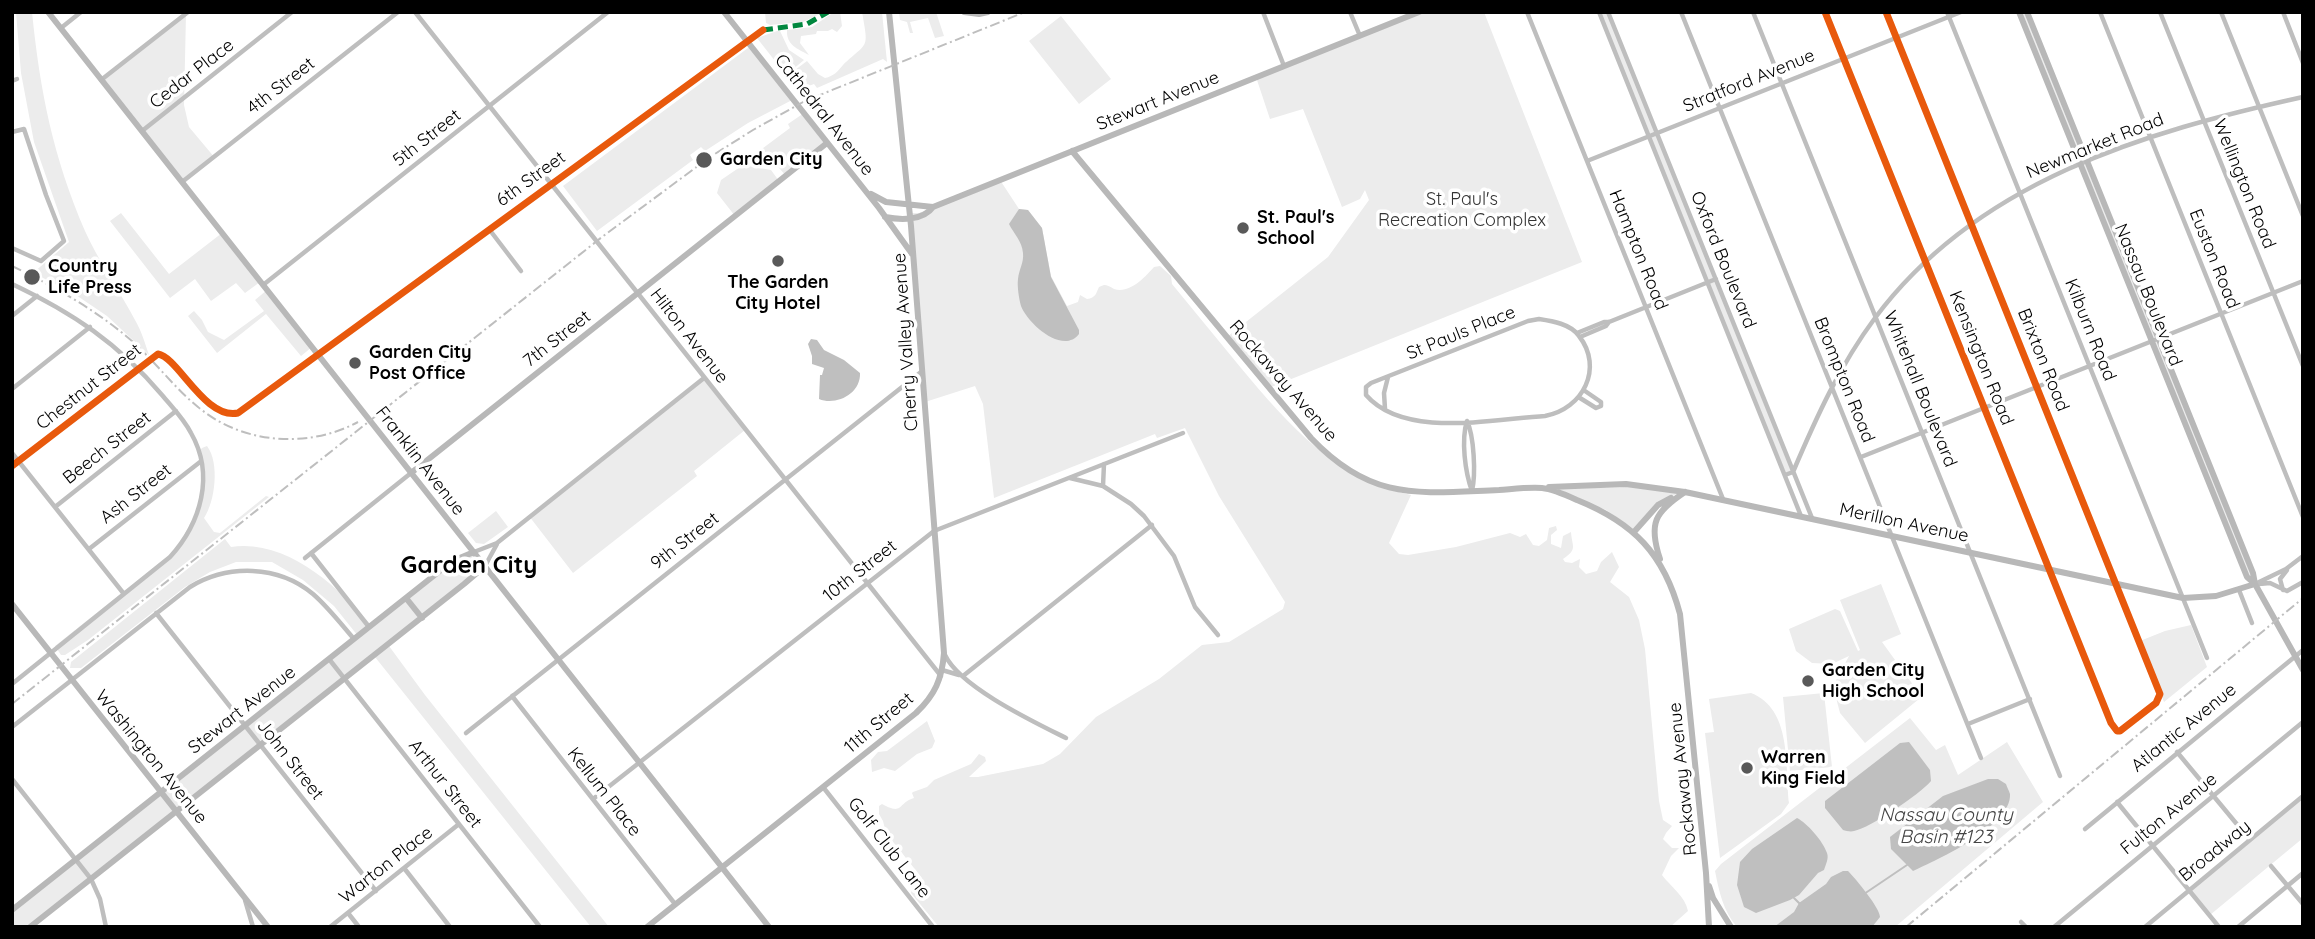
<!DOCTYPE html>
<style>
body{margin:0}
#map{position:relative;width:2315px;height:939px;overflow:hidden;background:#fff;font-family:Quicksand,sans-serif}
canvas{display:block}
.frame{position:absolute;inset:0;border:14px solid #000;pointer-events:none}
</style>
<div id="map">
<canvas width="2315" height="939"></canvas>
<div class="frame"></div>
</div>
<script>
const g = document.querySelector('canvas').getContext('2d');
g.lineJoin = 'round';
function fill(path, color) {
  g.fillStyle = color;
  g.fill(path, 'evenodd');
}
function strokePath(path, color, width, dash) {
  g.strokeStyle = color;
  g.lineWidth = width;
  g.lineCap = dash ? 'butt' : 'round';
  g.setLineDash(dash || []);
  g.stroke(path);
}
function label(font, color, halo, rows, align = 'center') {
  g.font = font + ' Quicksand,sans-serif';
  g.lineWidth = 7;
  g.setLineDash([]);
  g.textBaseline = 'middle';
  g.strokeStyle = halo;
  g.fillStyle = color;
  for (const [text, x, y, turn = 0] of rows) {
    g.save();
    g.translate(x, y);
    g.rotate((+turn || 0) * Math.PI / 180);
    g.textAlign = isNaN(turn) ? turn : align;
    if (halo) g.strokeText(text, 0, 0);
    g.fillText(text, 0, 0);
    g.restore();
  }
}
fill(new Path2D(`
 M16 12H32C40 91 53 157 85 231 99 262 119 290 135 320 141 330 145 343 149 355L107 316 73 293 33 273 69 242 34 142 21 73Z
 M765 12H824L803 22 770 25 766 23Z
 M834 12H840L842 26 837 32 832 29 828 31H817L816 34 801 36 800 43 809 55C798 49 786 45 787 30L812 27Z
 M862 12H882L887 62 883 59 817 88 814 84 798 90 787 76 807 61 818 74 825 78C834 76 837 72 843 65 868 41 869 51 862 12Z
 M899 12H936L944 36 935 38 928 18 910 22 913 33H910L907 22 900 20Z
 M1419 12H1484L1582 262 1269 388 1227 337 1328 257 1369 200 1365 190 1360 199 1342 207 1303 109 1270 119 1256 77Z
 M1600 12H1607L1793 471 1786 474Z
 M2019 12H2026L2250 565 2253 581 2247 577Z
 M186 14 184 105 189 127 215 158 182 184 101 81Z
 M1061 16 1111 79 1079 104 1029 41Z
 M777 31H780L789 50 804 60 786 75 757 38Z
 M752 45 794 99 748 123 705 151 701 147 690 155 693 160 597 231 563 186Z
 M804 113 827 143 786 176 774 162 751 157 790 128 788 124Z
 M743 165 771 170 779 181 735 216 717 193 721 180Z
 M1000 180 1019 209 1028 210 1042 228 1051 276 1067 306 1078 302 1080 295 1087 299C1096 298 1096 293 1099 287L1104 285C1107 285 1111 287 1114 289 1130 294 1145 277 1154 267L1160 266 1171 276 1172 284C1195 312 1218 340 1241 368 1288 424 1335 479 1411 495L1389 543 1399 554 1408 555 1456 547 1510 533 1520 537 1526 534 1533 545 1539 546 1547 540 1549 528 1556 526 1557 530 1551 535V544L1561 548 1563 536 1571 532C1572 547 1578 549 1563 559L1565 562 1572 563 1580 559 1579 567 1586 574 1597 571 1601 562 1612 552 1619 567 1610 582 1629 597 1639 620 1645 649 1659 801 1663 820 1672 826 1666 833 1663 839 1672 848H1679L1671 856 1662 875C1671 887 1685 896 1688 911L1670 927H939L911 893 914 883 921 881 922 878 886 833 883 821 879 814V806L882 804C904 816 897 803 914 798L912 793 913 792 927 787 934 780 971 764 979 754 985 757 986 761 969 777H978L1043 764 1060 754 1096 717 1159 679 1202 645 1229 642 1283 609 1285 602 1219 496 1185 428 1157 438 1155 434 994 498 983 404 975 386 925 402 910 213H919Z
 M121 213 169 274 222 233 260 282 245 293 236 283 211 301 195 279 170 298 110 221Z
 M267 290 312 347 301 356 266 314 217 353 188 316 194 311 202 320 208 332 224 340 264 311 255 300Z
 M704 378 745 430 694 471 697 476 573 573 529 516Z
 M207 446C220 463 215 502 204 518L214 532 220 533 266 496 269 497 88 640 65 655H61L55 646 177 549 201 503 202 471 199 452 202 448Z
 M1629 487 1681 492 1665 500 1634 529 1606 510 1556 489Z
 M496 511 508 527 484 544 476 543 468 533Z
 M225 539 231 547C287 539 337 586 371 625L439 571 472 555 479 563V567L389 646 425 695 609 927H591L375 657 30 927H12V908L358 636 334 606 303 580 272 562H236L210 572 185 587 81 668H70L71 662Z
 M1881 584 1901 634 1882 642 1919 693V699L1865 743 1840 713 1833 686 1849 656 1832 664 1812 663 1796 651 1789 629 1835 609 1840 611 1858 651 1860 650 1840 600Z
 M2191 625 2207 667 2164 702 2140 641 2165 631Z
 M1751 693C1792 709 1785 765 1789 803L1781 814 1720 858 1705 733 1714 732 1709 699Z
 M1824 693 1832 767 1790 771 1783 697Z
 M1910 718 1936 750 1945 745 1958 775 2007 742 2043 802 1895 927H1737C1723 911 1719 891 1715 871L1721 864Z
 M927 721 935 741 932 748 917 754 895 771 884 768 872 772 871 760 878 752 887 751Z
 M2303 796V838L2210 915 2189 890Z`), '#ececec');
fill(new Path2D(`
 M1019 209 1028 210 1042 228 1051 277 1079 330V334C1063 355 1028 324 1021 306 1019 299 1017 286 1018 279 1019 269 1024 263 1023 253 1022 241 1014 234 1009 224Z
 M811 339 817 340 824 350 844 360 860 373C861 394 836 406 819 399L820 375H822L824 368 812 364V356L808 344Z
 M1909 742 1930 770 1931 781C1920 794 1870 828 1854 831 1851 832 1846 831 1843 830L1825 808V801L1900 743Z
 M1988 779H1998L2006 784C2007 787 2009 791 2010 794 2012 826 1937 860 1913 871L1891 849 1890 837 1943 796Z
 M1797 818C1807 823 1823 841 1827 853 1829 858 1826 864 1824 870L1818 873 1799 895 1790 900 1756 913 1744 907 1737 885 1740 862 1752 849Z
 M1843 871H1848C1856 879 1880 908 1880 917L1872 927H1774L1794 912 1799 903 1826 884 1831 877Z`), '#bfbfbf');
strokePath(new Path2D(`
 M1864 894 1907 865
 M1794 898 1800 904`), '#bfbfbf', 2);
strokePath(new Path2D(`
 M415 12 941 676
 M1263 12 1284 66
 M1350 12 1360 36
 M1527 12 1723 499
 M1599 12 1801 516
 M1608 12 1812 518
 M1681 12 1981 758
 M1753 12 2060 776
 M1825 12 2111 723 2117 731H2120L2156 703 2160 694 1886 12
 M1947 12 2207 658
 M2100 12 2303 517
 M2160 12 2303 366
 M2221 12 2303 216
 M2283 12 2303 63
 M61 28 81 12
 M101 80 188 12
 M12 81 17 79
 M142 131 292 12
 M12 132 24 129 46 195 64 241 41 261 12 248
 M1587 161 1961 12
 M182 182 398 12
 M489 229 521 271
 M12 284C73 313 118 343 162 395 172 407 184 419 191 433 215 475 201 523 170 557L12 684
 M263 285 608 12
 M12 316 37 296
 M1539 319C1552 321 1571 324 1579 336 1604 368 1583 409 1545 416 1493 419 1404 439 1366 395V387L1371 383 1528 321Z
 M1577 333 1604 322H1609L1716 279
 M1580 337 1606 326 1609 322
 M12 389 90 327
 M1580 398 1596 408 1601 406V402L1585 391
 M1385 409 1384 393 1388 377
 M1467 421C1474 436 1476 474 1472 491 1465 472 1461 440 1467 421Z
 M12 453 124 594
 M1861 457 2303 281
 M12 466 158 354C178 357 205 420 238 413L763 30
 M1785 475 1793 472C1816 418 1840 365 1875 318 1977 181 2144 132 2303 97
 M1070 478 1103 486 1131 504 1144 516 1174 556 1195 607 1218 635
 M1103 486 1104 464
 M55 507 176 411
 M89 549 200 462
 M474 552 497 543 704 378
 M311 553 369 627
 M305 558 411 473
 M485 566 497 544
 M2255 584 2286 569 2303 556
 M2259 584 2270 583 2287 591 2303 582
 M2239 590 2252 623
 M2283 590 2280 579 2287 570
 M156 613 376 891
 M945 655C960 687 1034 722 1066 738
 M329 659 540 927
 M942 670 959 675
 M963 676 1152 525
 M512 696 675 904
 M1968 724 2030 699
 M12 727 190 587C228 564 278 565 313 594 328 607 341 624 354 639
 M466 733 921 372
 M2177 752 2250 840
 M12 779 91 879 100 899 106 927
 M823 787 933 927
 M593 799 934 531 1183 433
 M2117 802 2219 927
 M2085 829 2303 650
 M2271 866 2303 904
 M404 868 450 927
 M245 900 253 927
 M348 913 359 927
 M2021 922 2026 927
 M330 927 459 824
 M2054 927 2303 722
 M2145 927 2303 796
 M2238 927 2303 873`), '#bebebe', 4.5);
strokePath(new Path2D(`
 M48 12 769 927
 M724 12 879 208 912 254
 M964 12 979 14 988 12
 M2019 12 2247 577 2255 584 2303 670
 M2027 12 2253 573 2255 584
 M1072 151 1311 438C1372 502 1418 493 1499 490 1513 489 1528 487 1542 488 1553 489 1566 495 1577 500 1634 523 1664 554 1680 614L1706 873 1709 927
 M871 194 886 202 933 207
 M885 217C900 220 923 221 933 207L1419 12
 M411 473 827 143
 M1549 487 1626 484 1685 492 2183 598 2216 596 2255 584
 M1634 532 1658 505 1671 498
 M1660 559C1648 523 1655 512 1685 492
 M406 598 422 618
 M12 604 268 927
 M1709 886 1713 898 1731 927
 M12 910 441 570 455 560 474 552
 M30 927 464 584 485 566
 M647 927 916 713C935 695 942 679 944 653L911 226 889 12`), '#b8b8b8', 6);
strokePath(new Path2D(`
 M12 266C53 286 91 307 126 336 152 357 172 386 198 407 242 444 308 449 358 422
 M12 704 602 237 710 157 753 130 805 101 1025 12
 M1906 927 2303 598`), '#bebebe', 2, [10, 3.5, 2, 3.5]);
strokePath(new Path2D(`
 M763 30 807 24 828 12`), '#00873e', 5, [10, 5]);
strokePath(new Path2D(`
 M1825 12 2111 723 2117 731H2120L2156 703 2160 694 1886 12
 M12 466 158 354C178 357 205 420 238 413L763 30`), '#e8590c', 7);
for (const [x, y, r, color] of [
 [704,160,9,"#595959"],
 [1243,228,7,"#595959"],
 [778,261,7,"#595959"],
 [32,277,9,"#595959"],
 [355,363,7,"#595959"],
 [1808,681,7,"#595959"],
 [1747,768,7,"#595959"]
]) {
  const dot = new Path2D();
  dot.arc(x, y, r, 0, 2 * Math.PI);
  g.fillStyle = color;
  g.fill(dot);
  strokePath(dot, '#fff', 2.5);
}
label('18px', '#000', '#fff', [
 ["Cedar Place",192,74,-38],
 ["Stratford Avenue",1749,81,-22],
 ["4th Street",281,86,-38],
 ["Stewart Avenue",1158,101,-22],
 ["Cathedral Avenue",824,115,52],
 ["5th Street",427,138,-38],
 ["Newmarket Road",2095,146,-22],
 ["6th Street",531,179,-36],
 ["Wellington Road",2244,184,68],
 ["Hampton Road",1638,250,68],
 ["Euston Road",2214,259,68],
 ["Oxford Boulevard",1723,260,68],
 ["Nassau Boulevard",2148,295,68],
 ["Kilburn Road",2090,330,68],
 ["St Pauls Place",1461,333,-22],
 ["Hilton Avenue",689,336,52],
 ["7th Street",557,339,-38],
 ["Cherry Valley Avenue",906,342,-94],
 ["Kensington Road",1981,358,68],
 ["Brixton Road",2043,360,68],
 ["Brompton Road",1844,380,68],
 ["Rockaway Avenue",1283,381,49],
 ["Chestnut Street",89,387,-38],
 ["Whitehall Boulevard",1920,389,68],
 ["Beech Street",107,448,-38],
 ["Franklin Avenue",420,461,52],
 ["Ash Street",136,494,-38],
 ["Merillon Avenue",1904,523,12],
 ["9th Street",685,541,-38],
 ["10th Street",860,571,-38],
 ["Stewart Avenue",242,710,-38],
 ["11th Street",879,723,-40],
 ["Atlantic Avenue",2184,728,-39],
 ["Washington Avenue",151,757,51],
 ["John Street",290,760,52],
 ["Rockaway Avenue",1683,779,-96],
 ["Arthur Street",445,784,52],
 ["Kellum Place",604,792,52],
 ["Fulton Avenue",2169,814,-39],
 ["Golf Club Lane",889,848,52],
 ["Broadway",2215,851,-39],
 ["Warton Place",386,865,-38]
]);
label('bold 18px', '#000', '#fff', [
 ["Garden City",720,160],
 ["St. Paul's",1257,218],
 ["School",1257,239],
 ["Country",48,267],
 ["Life Press",48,288],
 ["The Garden",778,283,"center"],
 ["City Hotel",778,304,"center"],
 ["Garden City",369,353],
 ["Post Office",369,374],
 ["Garden City",1822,671],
 ["High School",1822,692],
 ["Warren",1761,758],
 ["King Field",1761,779]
], 'left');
label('18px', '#333', '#fff', [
 ["St. Paul's",1462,200],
 ["Recreation Complex",1462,221]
]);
label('italic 19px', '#444', '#fff', [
 ["Nassau County",1946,815],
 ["Basin #123",1946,837]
]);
label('bold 24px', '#000', '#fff', [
 ["Garden City",469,566]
]);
</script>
